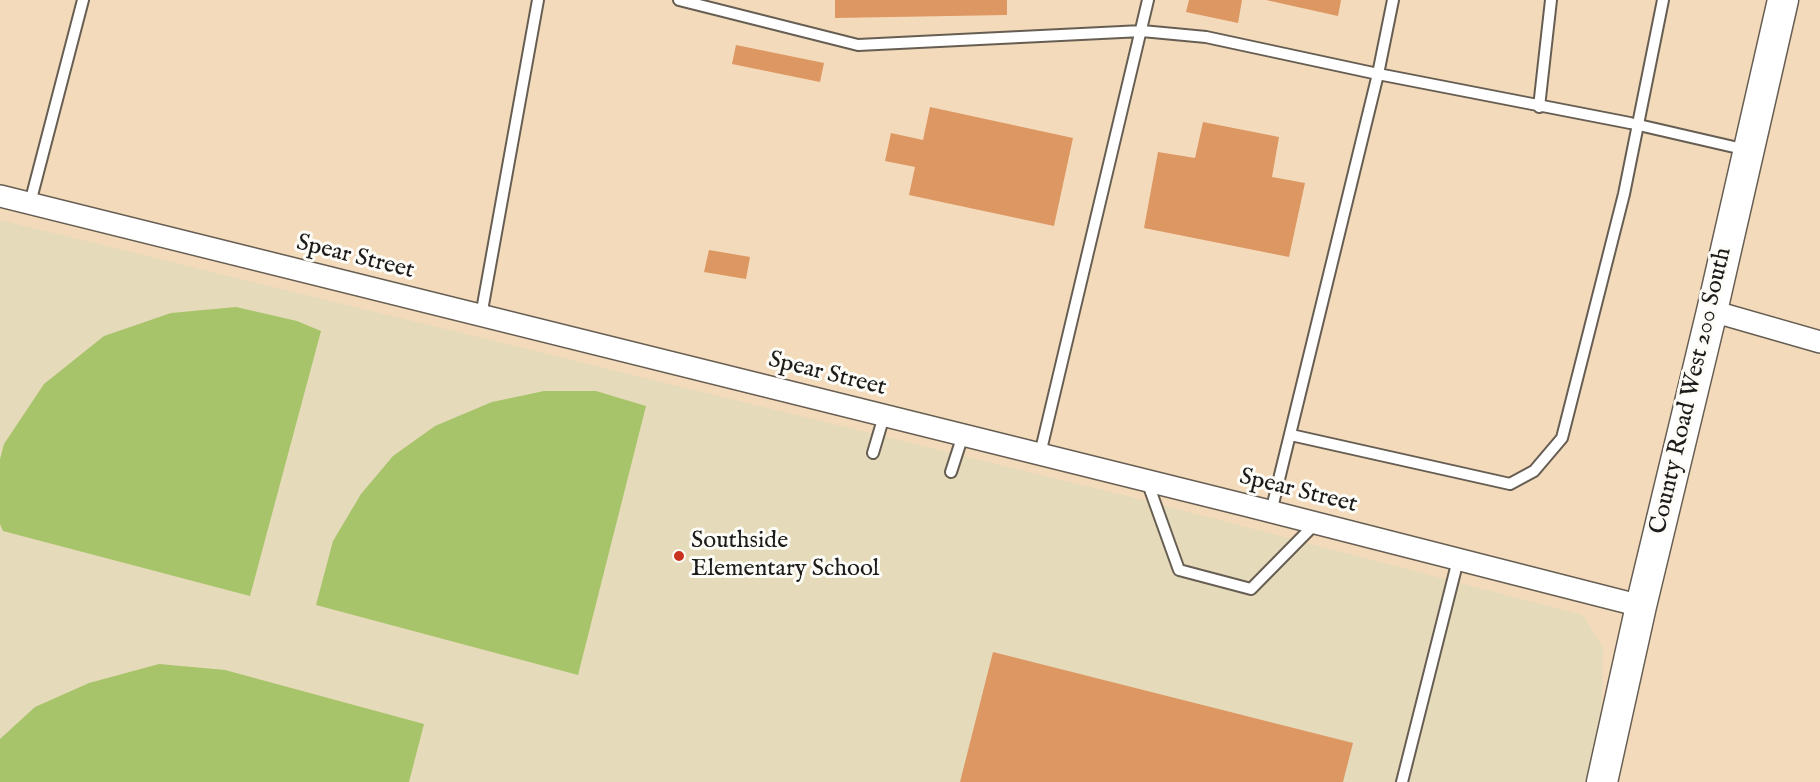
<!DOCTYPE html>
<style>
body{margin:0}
canvas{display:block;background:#f3daba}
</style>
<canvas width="1820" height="782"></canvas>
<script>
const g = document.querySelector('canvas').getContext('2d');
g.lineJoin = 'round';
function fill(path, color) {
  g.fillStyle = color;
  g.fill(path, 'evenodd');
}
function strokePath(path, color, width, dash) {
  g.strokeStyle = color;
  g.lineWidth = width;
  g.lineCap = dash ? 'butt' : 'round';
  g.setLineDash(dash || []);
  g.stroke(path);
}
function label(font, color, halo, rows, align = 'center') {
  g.font = font + ' "IM FELL English",serif';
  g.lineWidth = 6;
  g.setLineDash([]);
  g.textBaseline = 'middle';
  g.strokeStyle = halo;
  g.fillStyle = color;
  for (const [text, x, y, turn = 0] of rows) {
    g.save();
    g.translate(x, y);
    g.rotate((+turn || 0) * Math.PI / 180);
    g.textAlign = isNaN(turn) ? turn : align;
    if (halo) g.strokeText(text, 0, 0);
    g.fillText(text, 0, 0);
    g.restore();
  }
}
fill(new Path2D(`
 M0 220 1131 497 1583 615 1603 648 1602 712 1586 782H0Z`), '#e5daba');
fill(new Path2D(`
 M236 307 297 321 321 331 250 596 3 531 0 524V459L4 444 44 384 104 336 171 313Z
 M544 391H596L646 406 578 675 316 605 333 541 361 494 393 456 435 426 492 402Z
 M159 664 225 670 424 724 409 782H0V739L35 707 89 683Z`), '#a8c46a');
fill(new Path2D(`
 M835 0H1007V15L835 18Z
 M1189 0H1242L1238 23 1186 12Z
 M1266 0H1341L1338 16Z
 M736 45 824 63 820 82 732 64Z
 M930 107 1073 138 1054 226 909 195 915 167 885 161 891 133 923 140Z
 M1203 122 1279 137 1272 177 1305 183 1289 257 1144 228 1158 152 1195 158Z
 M709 250 750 257 746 279 704 272Z
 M993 652 1353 743 1343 782H960Z`), '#dd9762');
const lane = new Path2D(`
 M679 0 858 45 1142 31 1206 37 1378 74 1630 123 1747 150
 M1539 107 1551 0
 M30 203 83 0
 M481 316 538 0
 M1291 435 1510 484 1534 471 1562 438 1624 194 1663 0
 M873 453 884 416
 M1040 454 1148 0
 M951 472 963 435
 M1147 481 1179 570 1251 589 1316 523
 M1271 512 1378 74 1393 0
 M1402 782 1458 560`);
const street = new Path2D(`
 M0 196 1249 506 1641 606
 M1712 311 1820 342`);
const secondary = new Path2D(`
 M1602 782 1641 606 1712 311 1783 0`);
strokePath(lane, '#675e53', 14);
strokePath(street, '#675e53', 24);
strokePath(secondary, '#675e53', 33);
strokePath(lane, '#fff', 10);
strokePath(street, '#fff', 21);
strokePath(secondary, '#fff', 30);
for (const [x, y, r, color] of [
 [679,556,6,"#c8321e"]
]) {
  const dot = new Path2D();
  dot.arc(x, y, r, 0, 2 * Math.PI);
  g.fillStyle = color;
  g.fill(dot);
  strokePath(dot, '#fdfcf7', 2);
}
label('24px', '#1c1c1c', '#fdfcf7', [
 ["Spear Street",355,258,14],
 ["Spear Street",827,375,14],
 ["County Road West 200 South",1692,391,-77],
 ["Spear Street",1298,492,14]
]);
label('24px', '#1c1c1c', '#fdfcf7', [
 ["Southside",691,542],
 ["Elementary School",691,570]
], 'left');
</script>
